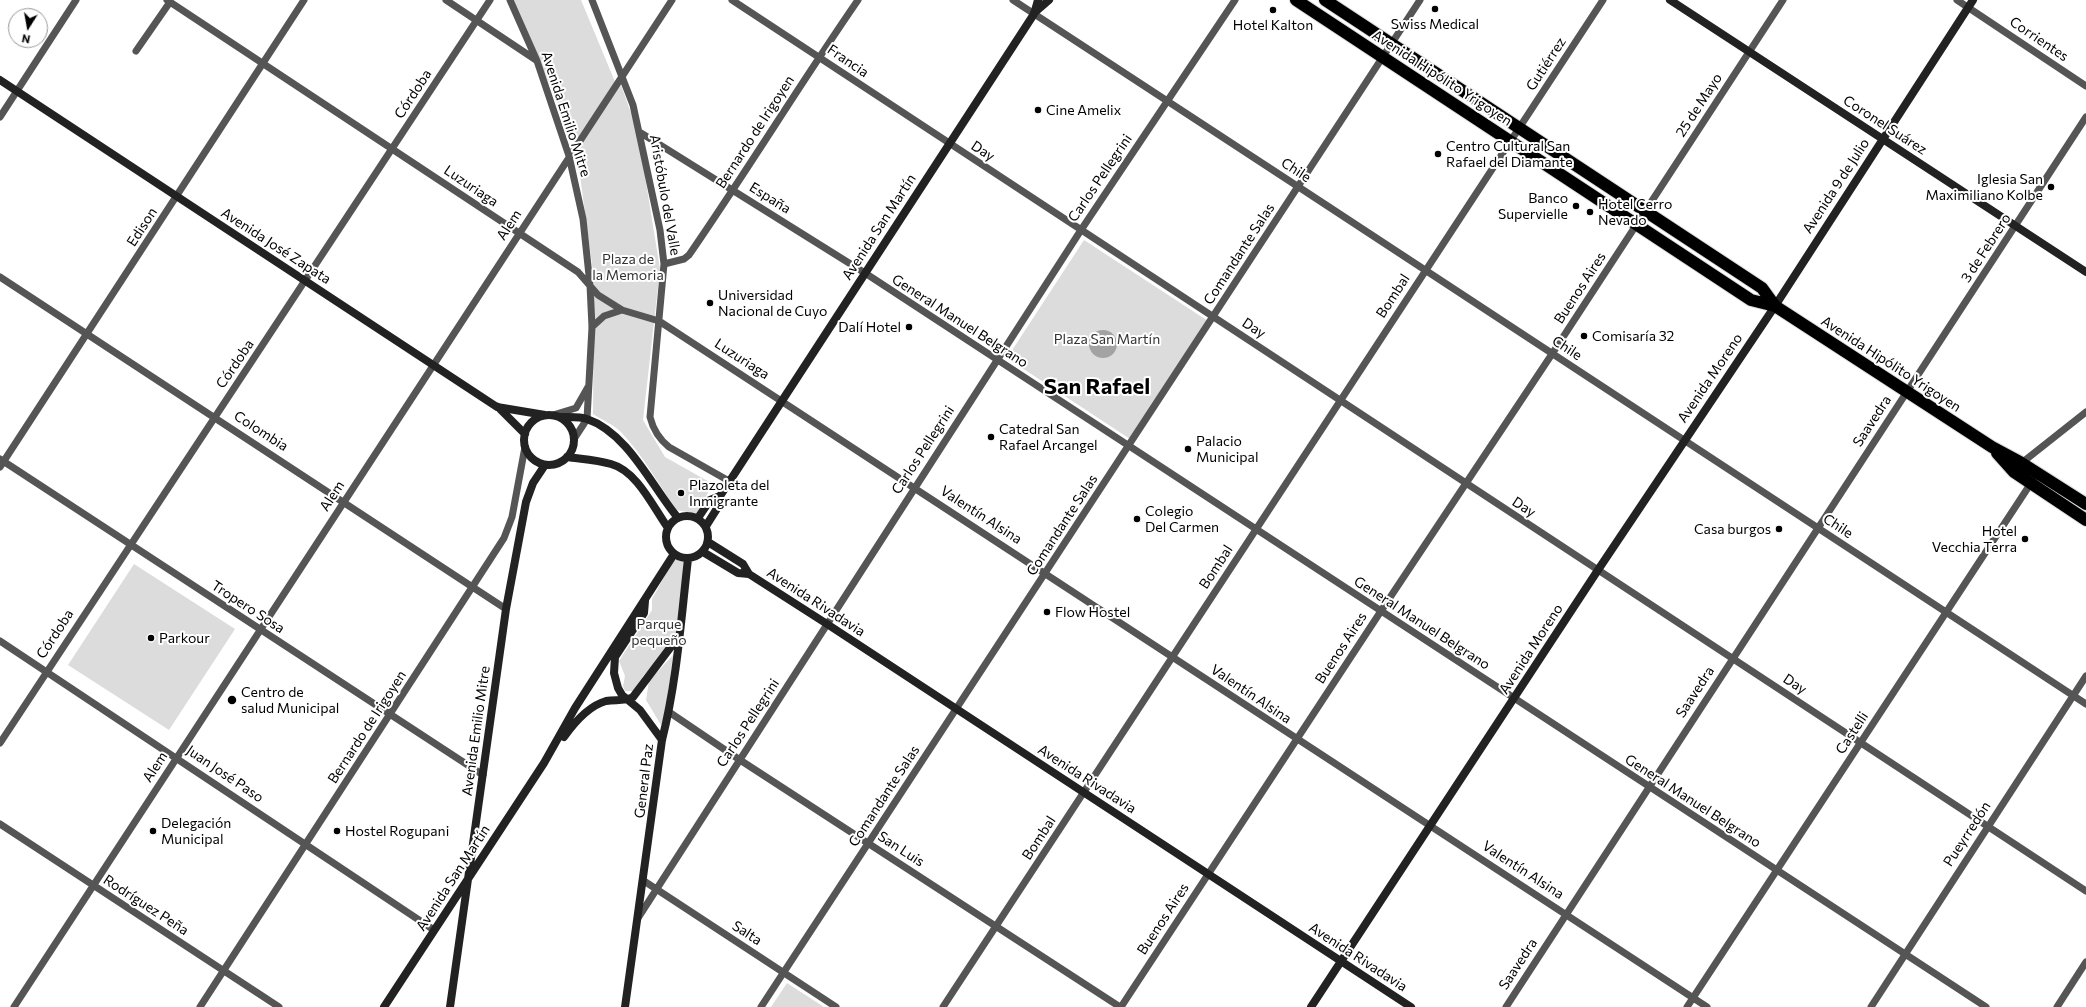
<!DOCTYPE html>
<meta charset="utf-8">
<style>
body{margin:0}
#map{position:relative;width:2086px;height:1007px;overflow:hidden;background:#fff;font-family:Commissioner,sans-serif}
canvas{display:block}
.north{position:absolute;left:8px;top:8px;width:40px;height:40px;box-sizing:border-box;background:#fff;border:1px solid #999;border-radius:50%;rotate:191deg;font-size:11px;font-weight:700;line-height:16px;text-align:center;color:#000}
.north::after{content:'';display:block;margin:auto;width:14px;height:18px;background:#000;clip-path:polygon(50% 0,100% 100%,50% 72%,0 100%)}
</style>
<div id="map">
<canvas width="2086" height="1007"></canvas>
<div class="north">N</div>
</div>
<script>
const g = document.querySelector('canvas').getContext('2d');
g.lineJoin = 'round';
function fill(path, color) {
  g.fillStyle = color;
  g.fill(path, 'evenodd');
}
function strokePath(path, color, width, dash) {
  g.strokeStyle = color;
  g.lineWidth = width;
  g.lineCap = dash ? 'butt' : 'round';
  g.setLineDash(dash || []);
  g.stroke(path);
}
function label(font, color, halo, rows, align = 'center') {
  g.font = font + ' Commissioner,sans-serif';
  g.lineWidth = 4;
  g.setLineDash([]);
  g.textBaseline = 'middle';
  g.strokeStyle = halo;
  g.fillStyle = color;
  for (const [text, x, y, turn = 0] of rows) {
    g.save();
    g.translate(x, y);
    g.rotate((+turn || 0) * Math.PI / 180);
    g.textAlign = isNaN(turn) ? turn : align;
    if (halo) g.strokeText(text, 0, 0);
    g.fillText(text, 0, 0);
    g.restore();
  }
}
fill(new Path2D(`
 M513 0H581L618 89 621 85 638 133 660 269 643 420 665 457 713 484 696 514 677 510C658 484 643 455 621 432 614 425 602 420 593 414L594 279 576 146Z
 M1084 240 1208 321 1130 439 1007 358Z
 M674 559 684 562 678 637 643 676 633 691H625L623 686 625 676 619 661 652 610V599Z
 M134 564 235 629 169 730 68 665Z
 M673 655 664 723 661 725 646 700 649 681Z
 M787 983 824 1007H771Z`), '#dcdcdc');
fill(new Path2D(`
 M1089 344a14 14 0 1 1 28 0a14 14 0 1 1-28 0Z`), '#a3a3a3');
const highway = new Path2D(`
 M1296 0 1751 300 1775 306 1992 447 2020 462 2086 504
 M1325 0 1762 288 1775 306
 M1997 453 2014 472 2086 520`);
strokePath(highway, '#dbdbdb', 14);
strokePath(new Path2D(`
 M167 0 578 272 598 295 622 310 659 321 1707 1007
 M446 0 536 60
 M510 0 537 61 569 156 583 219 590 285 592 327 587 419 574 439
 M592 0 633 105 660 230 664 264 650 417C653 429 659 439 669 447L729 481
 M732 0 2086 891
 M1013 0C1371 234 1728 469 2086 704
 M1957 0 2086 86
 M136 51 170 2
 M0 117 76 0
 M641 133 865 273 1986 1007
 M664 264 684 259 689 255C747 171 800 84 858 0
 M0 277 506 609
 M592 327 604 316 622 310
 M553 415 576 408 588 387
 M0 459 483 775
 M2019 465 2086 412
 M0 467 304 0
 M0 641 434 930
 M669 712 740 760 1120 1007
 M0 743C162 494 328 249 490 0
 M0 824 279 1007
 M644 881 836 1007
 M638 918 1081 230 1235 0
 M14 1007 672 0
 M200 1007 504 538 512 517 525 447
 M761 1007 1420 0
 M943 1007 1603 0
 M1121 1007 1381 611 1552 354 1783 0
 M1506 1007 2086 117
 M1687 1007 2033 480
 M1871 1007 2086 676
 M2057 1007 2086 962`), '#555', 7);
strokePath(new Path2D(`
 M1670 0 2086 272
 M1034 13 1049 0
 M0 80 497 407 545 415
 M498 407 525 434
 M524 440a25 25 0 1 1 50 0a25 25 0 1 1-50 0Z
 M560 417C568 417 579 416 587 419 628 433 652 487 678 518
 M567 457C581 459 597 460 611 464 637 471 653 507 668 528
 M666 537a21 21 0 1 1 42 0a21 21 0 1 1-42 0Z
 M698 518 710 500 720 496
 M706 526 718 507 720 496 1034 14 1038 0
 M708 542 743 564 749 574
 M703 552 738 573 749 574 827 624 1411 1007
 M645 601 644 613 615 657 614 673 618 688 622 695 640 710 662 740
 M564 737C574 723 588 706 606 701 616 699 623 702 633 697L679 636
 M384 1007 544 763 575 708 674 554
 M450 1007 506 609 526 502 533 483 545 465
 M625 1007 662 740C677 681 681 619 688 559
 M1311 1007 1598 570 1775 306 1973 0`), '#222', 8);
strokePath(highway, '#000', 12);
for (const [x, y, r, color] of [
 [1435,9,4,"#000"],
 [1273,10,4,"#000"],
 [1038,110,4,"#000"],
 [1438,154,4,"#000"],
 [2051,187,4,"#000"],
 [1576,206,4,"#000"],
 [1590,212,4,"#000"],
 [710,303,4,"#000"],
 [909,327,4,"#000"],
 [1584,336,4,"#000"],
 [991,437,4,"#000"],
 [1188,449,4,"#000"],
 [681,493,4,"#000"],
 [1137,519,4,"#000"],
 [1779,529,4,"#000"],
 [2025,539,4,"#000"],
 [1047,612,4,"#000"],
 [151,638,4,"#000"],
 [232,700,5,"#000"],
 [153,831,4,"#000"],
 [337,831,4,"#000"]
]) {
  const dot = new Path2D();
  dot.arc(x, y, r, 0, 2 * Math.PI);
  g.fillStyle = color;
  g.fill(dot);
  strokePath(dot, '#fff', 1.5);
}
label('14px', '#000', '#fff', [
 ["Swiss Medical",1435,24,"center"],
 ["Hotel Kalton",1273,25,"center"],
 ["Cine Amelix",1046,110],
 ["Centro Cultural San",1446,146],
 ["Rafael del Diamante",1446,162],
 ["Iglesia San",2043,179,"right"],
 ["Maximiliano Kolbe",2043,195,"right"],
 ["Banco",1568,198,"right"],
 ["Supervielle",1568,214,"right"],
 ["Hotel Cerro",1598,204],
 ["Nevado",1598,220],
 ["Universidad",718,295],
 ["Nacional de Cuyo",718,311],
 ["Dalí Hotel",901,327,"right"],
 ["Comisaría 32",1592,336],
 ["Catedral San",999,429],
 ["Rafael Arcangel",999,445],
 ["Palacio",1196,441],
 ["Municipal",1196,457],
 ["Plazoleta del",689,485],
 ["Inmigrante",689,501],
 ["Colegio",1145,511],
 ["Del Carmen",1145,527],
 ["Casa burgos",1771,529,"right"],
 ["Hotel",2017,531,"right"],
 ["Vecchia Terra",2017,547,"right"],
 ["Flow Hostel",1055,612],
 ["Parkour",159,638],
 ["Centro de",241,692],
 ["salud Municipal",241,708],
 ["Delegación",161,823],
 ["Municipal",161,839],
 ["Hostel Rogupani",345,831]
], 'left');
label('14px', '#000', '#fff', [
 ["Corrientes",2039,39,34],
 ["Francia",848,61,34],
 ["Gutiérrez",1546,64,-57],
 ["Avenida Hipólito Yrigoyen",1442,78,33],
 ["Córdoba",413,94,-57],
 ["25 de Mayo",1699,105,-57],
 ["Avenida Emilio Mitre",566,114,72],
 ["Coronel Suárez",1885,125,33],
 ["Bernardo de Irigoyen",755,132,-57],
 ["Day",983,151,33],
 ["Chile",1296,170,33],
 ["Carlos Pellegrini",1100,178,-56],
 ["Luzuriaga",471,186,34],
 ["Avenida 9 de Julio",1836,186,-57],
 ["Aristóbulo del Valle",665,195,80],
 ["España",770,198,32],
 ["Alem",509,225,-57],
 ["Edison",142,227,-57],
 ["Avenida San Martín",879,227,-57],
 ["Avenida José Zapata",276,246,33],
 ["3 de Febrero",1986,248,-57],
 ["Comandante Salas",1239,254,-57],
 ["Buenos Aires",1580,288,-57],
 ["Bombal",1393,296,-57],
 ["General Manuel Belgrano",960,321,33],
 ["Day",1254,328,33],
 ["Chile",1567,348,33],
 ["Luzuriaga",742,359,33],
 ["Córdoba",235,364,-56],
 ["Avenida Hipólito Yrigoyen",1891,364,33],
 ["Avenida Moreno",1710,378,-56],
 ["Saavedra",1872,421,-57],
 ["Colombia",261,431,33],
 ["Carlos Pellegrini",923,450,-57],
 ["Alem",332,496,-57],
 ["Day",1524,507,33],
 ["Valentín Alsina",981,515,33],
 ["Comandante Salas",1062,525,-57],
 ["Chile",1838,526,33],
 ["Bombal",1216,567,-57],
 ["Avenida Rivadavia",816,602,33],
 ["Tropero Sosa",248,607,33],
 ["General Manuel Belgrano",1422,623,33],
 ["Córdoba",55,634,-57],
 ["Buenos Aires",1341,648,-57],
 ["Avenida Moreno",1531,649,-57],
 ["Day",1795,684,33],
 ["Saavedra",1695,692,-57],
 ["Valentín Alsina",1251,694,34],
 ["Carlos Pellegrini",748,723,-57],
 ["Bernardo de Irigoyen",367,727,-57],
 ["Avenida Emilio Mitre",476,731,-82],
 ["Castelli",1852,733,-57],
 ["Alem",155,767,-57],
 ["Juan José Paso",225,774,34],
 ["Avenida Rivadavia",1087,779,33],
 ["General Paz",644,781,-83],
 ["Comandante Salas",884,796,-57],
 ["General Manuel Belgrano",1693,801,33],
 ["Pueyrredón",1967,834,-57],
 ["Bombal",1039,838,-57],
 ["San Luis",901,849,33],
 ["Valentín Alsina",1523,870,33],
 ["Avenida San Martín",453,878,-57],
 ["Rodríguez Peña",146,905,33],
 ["Buenos Aires",1163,919,-57],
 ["Salta",747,933,33],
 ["Avenida Rivadavia",1358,957,33],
 ["Saavedra",1518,964,-57]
]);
label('14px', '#333', '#fff', [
 ["Plaza de",628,259],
 ["la Memoria",628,275],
 ["Plaza San Martín",1107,339],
 ["Parque",659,624],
 ["pequeño",659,640]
]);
label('bold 22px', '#000', '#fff', [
 ["San Rafael",1097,387]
]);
</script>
